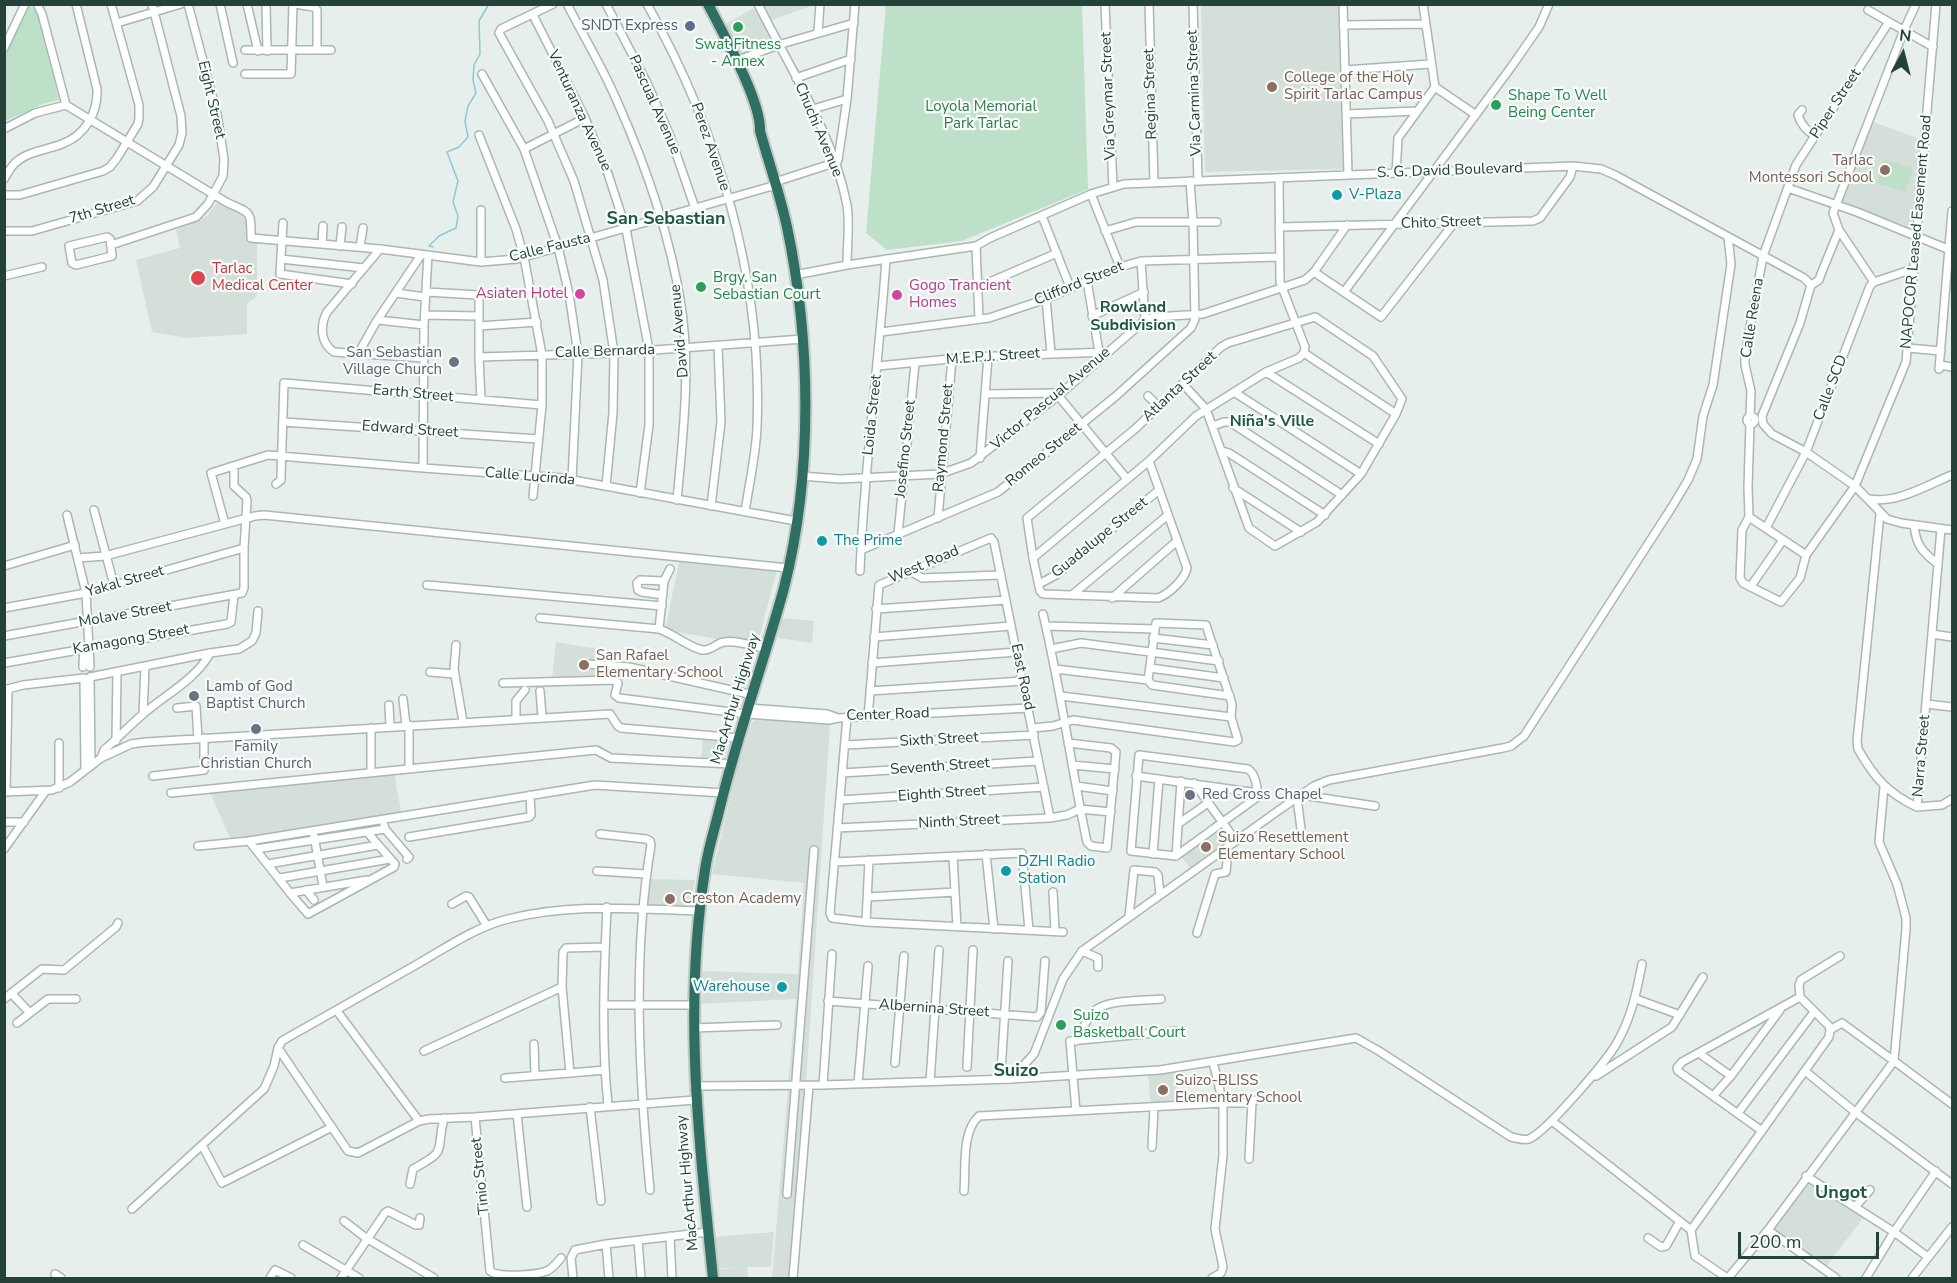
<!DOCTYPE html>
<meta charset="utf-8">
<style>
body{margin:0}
#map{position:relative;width:1957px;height:1283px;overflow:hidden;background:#e6efeb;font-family:"Nunito Sans",sans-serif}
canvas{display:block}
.frame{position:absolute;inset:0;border:6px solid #24423a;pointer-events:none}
.north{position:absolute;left:1873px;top:24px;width:60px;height:60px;-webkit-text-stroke:4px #f7fbf9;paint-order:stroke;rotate:7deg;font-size:16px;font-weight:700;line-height:24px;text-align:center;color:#24423a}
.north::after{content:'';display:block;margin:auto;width:21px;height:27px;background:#24423a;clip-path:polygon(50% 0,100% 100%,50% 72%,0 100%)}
.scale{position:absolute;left:1738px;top:1232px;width:141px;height:27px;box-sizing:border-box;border:3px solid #24423a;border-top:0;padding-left:8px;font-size:18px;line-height:21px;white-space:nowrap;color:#24423a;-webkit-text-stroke:4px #f7fbf9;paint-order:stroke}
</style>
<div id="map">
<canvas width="1957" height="1283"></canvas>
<div class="frame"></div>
<div class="north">N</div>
<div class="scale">200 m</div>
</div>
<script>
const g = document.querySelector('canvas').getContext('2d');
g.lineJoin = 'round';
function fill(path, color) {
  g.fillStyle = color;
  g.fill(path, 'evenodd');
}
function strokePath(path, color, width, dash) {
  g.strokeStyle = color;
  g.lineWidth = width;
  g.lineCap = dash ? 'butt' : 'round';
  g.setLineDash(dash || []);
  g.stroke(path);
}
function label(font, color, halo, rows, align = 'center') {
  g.font = font + ' "Nunito Sans",sans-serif';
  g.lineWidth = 4.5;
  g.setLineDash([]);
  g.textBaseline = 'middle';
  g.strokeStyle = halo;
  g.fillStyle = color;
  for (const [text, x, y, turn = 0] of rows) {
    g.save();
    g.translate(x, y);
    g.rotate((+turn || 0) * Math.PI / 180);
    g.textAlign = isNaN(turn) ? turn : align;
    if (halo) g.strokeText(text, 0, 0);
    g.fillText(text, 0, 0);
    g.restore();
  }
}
fill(new Path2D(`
 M761 5H813L770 21Z
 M1201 5H1338L1343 169 1205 172Z
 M754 8 774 42 740 59 722 26Z
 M1871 121 1920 139 1913 229 1840 201Z
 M218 202 239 213 257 234V296L247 303V334L186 338 152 332 136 260 180 248 176 230 207 216Z
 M680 558 777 570 757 646 665 630Z
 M782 618 814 621 812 643 778 638Z
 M556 642 617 652 613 684 552 679Z
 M771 718 830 724 806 1084H788L796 999 699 1004V1002L702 999 703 995 700 990 701 971 798 974 804 883 712 874 737 769 752 722 758 719Z
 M703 739 730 741 723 763 701 762Z
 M394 773 401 812 231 840 209 791Z
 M1221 826 1231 839 1191 869 1180 855Z
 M650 879 695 880 690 908 648 906Z
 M1176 1073 1177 1105 1151 1106 1148 1075Z
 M808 1089 790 1278H772L788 1090Z
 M1808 1178 1863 1218 1825 1268 1774 1231Z
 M774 1232 771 1267H747L748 1278H719L718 1269 739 1268H718L715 1237Z`), '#d4dfda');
fill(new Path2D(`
 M886 4 1082 5 1088 189 962 241 887 250 866 233Z
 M29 5 39 12 59 100 43 104 5 121 4 56Z
 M1884 159 1913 169 1905 192 1876 183Z`), '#bfe0c8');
strokePath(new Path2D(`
 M433 247 429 246 439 236 456 228 458 216 453 202 458 181 447 152 459 147 468 137 465 121 468 106 476 93 473 80 474 65 480 54 479 21 489 4`), '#8ec9d4', 1.5);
const minor = new Path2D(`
 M37 4 42 14 66 105 226 202C251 214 251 209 251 238L380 249 481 262 517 259 776 185
 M220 4 233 63
 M247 4 258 51
 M266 4 267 51
 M294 4 314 7 317 10V50
 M553 4 501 29 499 33 548 121 574 181 603 280 614 353 613 413 606 486
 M567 4C584 37 603 68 617 101 646 166 670 235 681 305 691 370 683 435 677 500
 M606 4 647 83 670 136 695 208
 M647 4C719 132 763 280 757 427 756 455 749 484 745 512
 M758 4C790 69 833 133 847 205 850 224 847 246 847 265
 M1105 4 1113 187
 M1149 4 1154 183
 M1193 4 1198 181
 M1343 4 1348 175
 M1868 10 1933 47
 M533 15 585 118 608 174 626 229 649 350V425L640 493
 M117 23 181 4
 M1343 25 1426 24
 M818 32 820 4
 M4 48 25 4
 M245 50H331
 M736 61 778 45 854 23
 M1345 70 1430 64
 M245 74H291L293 4
 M482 74 524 149 558 247 569 294 578 354 572 480
 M796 78 851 59
 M1435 87 1476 115
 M813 109 847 99
 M1802 110 1798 115C1801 125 1807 131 1815 136
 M1347 114 1416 111
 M4 129 35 113 66 105
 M479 135 516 229 524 257 542 355V405L533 496
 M524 149 585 118
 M1396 173 1398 138 1435 87 1423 4
 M4 179C8 173 10 168 15 163 28 151 47 150 62 144 86 135 98 112 97 89L76 4
 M1279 179 1280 282 1305 347 1304 353
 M775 182 837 162 838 160 847 99 855 4
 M1788 188 1857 212 1950 250
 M1091 194 1120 267
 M4 195H20L103 171 110 167 117 158 138 124 139 118V105L111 4
 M481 210V262
 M1042 216 1070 287
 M283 223 280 274 352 284
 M1279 227 1533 221 1540 218 1570 177 1573 166
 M4 231H32L137 201 153 187 179 145 182 133 181 116 152 4
 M1105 231 1136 222H1217
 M107 237 110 239 112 256 76 265 72 263 69 246Z
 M322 244 323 226
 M111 245 196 217 208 204 223 176 224 159 217 114 188 4
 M340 246 342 227
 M976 246 979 319
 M360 247 363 228
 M380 249 327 312C320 325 320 343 334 352L424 358
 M281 259 364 268
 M1141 261 1145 320
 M1314 272 1381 317 1454 223
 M795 275 847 265 976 246 990 238 1091 194 1124 184 1573 166 1601 169 1615 175 1804 278 1811 285
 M4 276 42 267
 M1087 281 1099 352
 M1874 282 1839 230 1833 213 1904 30 1916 4
 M1811 285 1800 323 1762 416 1763 424 1772 434 1806 452 1855 486 1887 519 1901 523 1952 530
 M1811 285 1819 280 1821 274 1839 230
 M978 287 1057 253
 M426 292 479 295V357L481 400
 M1344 292 1512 66 1539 27 1549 4
 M396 293 425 297
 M479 295 531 294
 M1046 299 1051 353
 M425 315 479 316
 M1092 316 1144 292
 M378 320 424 325
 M479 326 537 322
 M881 332 989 318 1046 299 1120 267 1141 261 1279 257
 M1908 348 1941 351
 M1304 353 1396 414
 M358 354 376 322 421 255
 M479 357 614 353 803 339
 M1940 365 1952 367
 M878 366 970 357 1108 352
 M1939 369 1952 211
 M1266 372 1379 444
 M1234 392 1361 474
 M985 394 1056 393 1127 479
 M1148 396 1159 407
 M1747 420a4 4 0 1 1 8 0a4 4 0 1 1-8 0Z
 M1750 416 1751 391 1745 365V355L1763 256 1796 165 1889 22
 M283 422 538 439
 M1750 424 1748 487 1749 517 1742 530 1740 578 1743 583 1781 602 1800 578 1806 555 1855 486 1906 362 1936 4
 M1213 426 1224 422H1230L1342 495
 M1222 451 1229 453 1325 515
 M980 458 988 357
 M1149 461 1187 568C1185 579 1169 594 1158 598L1043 594 1040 591 1033 558 1027 518 1135 429 1221 347 1228 343 1315 317 1373 356 1402 399 1396 414 1361 474 1317 522 1275 546 1249 528 1206 409 1183 384
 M423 468 424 325 428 255
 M801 476 840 479 940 474 971 463 1059 395 1145 320 1154 317 1203 314 1305 280 1314 272 1347 225
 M276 484 281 480V475L284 383 542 405
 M1233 488 1301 532
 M1869 499C1897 504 1927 485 1952 475
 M711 506 721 422 718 346
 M94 510 114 585
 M1880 514 1857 741 1858 749C1874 777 1887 793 1917 807
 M67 515 86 593 90 667
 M1749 517 1806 555
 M938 518 952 359
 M225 524 211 473 268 455 423 468 534 476 562 478 796 521
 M1914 525C1916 545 1922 552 1938 564
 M1766 528 1806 452 1870 286 1874 282 1913 269
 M898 534 915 364
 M861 550 998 492 1116 396 1191 328 1195 319 1193 222 1190 181
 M78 558 105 556 255 516 264 515 788 568
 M1033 558 1149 461 1196 416 1266 372 1299 358 1304 353
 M4 566 75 545
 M860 571C864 467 879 363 886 259
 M910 571 922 578 1000 575
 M1039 584 1056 575 1159 490
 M427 585 662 606
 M1751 586 1783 540
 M663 595 642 592 638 590 637 583 640 580 664 581
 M1072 595 1168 515
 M1112 598 1177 541
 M4 608 86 593 244 548
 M876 609 1006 600
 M1043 614C1061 690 1071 766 1087 842L1091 846 1107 848 1116 752 1111 748 1068 743
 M540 618 659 629C674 634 688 647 702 650 712 651 716 643 724 642 737 640 754 646 767 649
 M1046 626 1155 629
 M659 629 664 581 670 569
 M1932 634 1952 637
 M4 636 242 593 244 588V548L247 501 246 497 234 486V466
 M874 637 1011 626
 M1153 638 1213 645
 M456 645 454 669 463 722
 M1051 649 1081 643 1219 661
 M4 663 227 624 231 622 234 595
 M872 663 1017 652
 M588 664 629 667 753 695
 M83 667 84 646
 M1150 668 1224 678
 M1055 669 1148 680 1152 685 1230 696
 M430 672 455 674
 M503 683 615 680 618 683 615 695 619 698 747 714 829 720 838 718
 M4 690 23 685 84 678 85 770
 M540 691 542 717
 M870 691 1023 681
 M1061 696 1231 717
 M403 699 406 725
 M1927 704 1952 707
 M389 705 390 727
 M177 708 196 706 198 739
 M749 708 827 714 838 718 1029 708
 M143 714 145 667
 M847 717 830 913 832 918 866 922 1063 932
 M868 717 879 585 991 538 994 542 1050 818
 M516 719V701L525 690
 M409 725V769
 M371 728V772
 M1033 728 1053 726 1073 720 1234 742 1238 740 1231 717 1232 704 1206 625 1156 623 1148 680
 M116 741 117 672
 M59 743V788
 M845 745 1034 735
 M101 758 104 750C117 739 129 726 142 715 163 696 197 679 210 653
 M91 765 90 677 210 653 239 649 252 641 256 633 258 611
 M1072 765 1115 769
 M842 773 1038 761
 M153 776 204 770V738
 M1136 776 1258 793
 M1194 783 1236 841
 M1076 786 1113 791
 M1884 787 1879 842 1897 884 1906 918V929L1894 1061
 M4 792 52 790 70 782 101 758 131 744 146 742 610 714 618 726 621 728 739 738
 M6 792 8 690
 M171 793 596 750 611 758 731 764
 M1302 795 1375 806
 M1297 798 1301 829
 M840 800 1044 787
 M1917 807 1941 529
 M1917 807 1942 805 1952 799
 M4 822H24
 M1178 824 1208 803
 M384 825 385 829 409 857 407 859
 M837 828 1050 818 1067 815 1080 809 1111 812
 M600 834 646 839 650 841 651 845C632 959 639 1076 650 1190
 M314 836 323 886
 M409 837 529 817 531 815 530 795
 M249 841 290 893 308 914 394 867 395 864 367 832
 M198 846 249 841 595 785 724 793
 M4 849 45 792
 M256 849 385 829
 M986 854 994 929
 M1153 854 1159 779
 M953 856 957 927
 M1176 856 1256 798C1259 790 1255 773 1248 769L1139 755 1131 851 1176 856 1181 781
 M834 862 1022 853 1029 930
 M268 864 378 845
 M597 871 646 874
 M280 878 390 859
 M306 890 314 900
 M1053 892 1055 931
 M290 893 367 880
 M868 897 955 892
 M452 904 466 896 469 897 487 926
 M607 907C604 973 601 1040 608 1105
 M1129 917 1134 870 1155 872 1158 875 1160 895
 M866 922 869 860
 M1197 933 1215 874 1226 872 1227 861 1222 851
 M1082 951 1098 958V967
 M11 993 30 1013
 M4 999 42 969 64 970 116 927 118 923
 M1636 999 1680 1015
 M828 1001 1037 1017 1041 1012 1045 961
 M604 1005H693
 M337 1011 419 1121
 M17 1023 48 999H76
 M693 1028 777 1025
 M1830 1030 1842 1023 1894 1061
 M1076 1041C1081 1032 1086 1020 1093 1012 1105 999 1144 1001 1161 999
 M534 1044 535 1075
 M278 1048 274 1066 264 1089 202 1145 222 1183 332 1127
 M424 1051 562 987
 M1700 1054 1731 1076
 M895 1063 904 956
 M967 1067 973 950
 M605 1070 570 1073 562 987 563 952 566 948 605 947
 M1805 1071 1855 1112 1952 1184
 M1001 1072 1008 961
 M1596 1076 1672 1027 1703 977
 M505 1078 570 1073
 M1011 1079 1034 1054 1063 979 1082 951 1282 808 1314 786 1329 780 1503 748 1511 746 1524 736 1672 507 1688 480 1697 459 1703 416 1713 385 1731 264 1728 237
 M930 1082 939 950
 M858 1084 868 966
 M823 1085 832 954
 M694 1086 823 1085 1011 1079 1160 1070 1356 1038 1379 1051 1511 1137C1517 1138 1523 1141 1529 1139 1546 1132 1610 1058 1619 1039 1632 1015 1637 990 1642 964
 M1713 1096 1731 1076 1780 1010
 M590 1107 601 1201
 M1076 1111 1070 1041 1176 1031
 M1738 1113 1814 1012
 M517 1114 527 1207
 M475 1117 429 1119 419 1121 358 1153 348 1151 278 1048 282 1041 287 1038C330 1014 372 990 414 966 444 949 475 927 508 919 571 903 634 909 699 911
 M1552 1121 1691 1230 1695 1256 1727 1278
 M1762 1131 1678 1071 1677 1068 1682 1062 1800 997
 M1152 1147 1154 1108
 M1249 1159 1252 1102
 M1806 1176 1894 1232 1928 1257
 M410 1184 413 1169C449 1149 435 1154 444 1118
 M964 1191C966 1169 961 1132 979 1116L1223 1103 1213 1062
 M787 1194 814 850
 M1855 1207 1870 1190
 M132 1209 202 1145
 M344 1221 366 1238 434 1278
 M1691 1230 1829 1037 1830 1030 1829 1026 1800 997 1799 985 1801 980 1840 956
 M1768 1230 1894 1061 1952 1104
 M670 1236 672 1278
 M1648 1238 1661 1247 1666 1246 1680 1221
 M638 1241 641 1278
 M606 1244 609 1278
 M303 1245 359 1278
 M561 1258C557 1263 553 1268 547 1271 536 1275 498 1278 490 1271L475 1117 695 1100
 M55 1274 61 1278
 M270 1278 275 1270 291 1278
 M341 1278 385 1213 388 1211 416 1225H419L420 1218
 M573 1278 571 1258 575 1250 606 1244 708 1232
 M793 1278 809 1086
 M1212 1278 1221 1273 1223 1267 1215 1229 1223 1155V1103H1244L1256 1100
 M1728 1278 1768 1230 1836 1278
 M1866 1278 1894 1232 1936 1171
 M1912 1278 1952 1227`);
const highway = new Path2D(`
 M708 4C723 34 761 100 760 131 769 163 780 195 787 227 811 341 813 474 784 588 764 661 738 733 720 807 715 828 708 849 705 870 683 1009 699 1140 713 1278`);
strokePath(minor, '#a8b8b2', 10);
strokePath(highway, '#c2cac8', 14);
strokePath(minor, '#fff', 7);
strokePath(highway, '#2f6f62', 10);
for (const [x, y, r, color] of [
 [690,26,6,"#5c6f8a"],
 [738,27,6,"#2e9e5b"],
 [1272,87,6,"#8d6e63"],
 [1496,105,6,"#2e9e5b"],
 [1885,170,6,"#8d6e63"],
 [1337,195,6,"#0f9aa8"],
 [198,278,8,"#e0444e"],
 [701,287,6,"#2e9e5b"],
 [580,294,6,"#d1479c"],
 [897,295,6,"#d1479c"],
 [454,362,6,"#6b7280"],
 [822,541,6,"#0f9aa8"],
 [584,665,6,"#8d6e63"],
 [194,696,6,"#6b7280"],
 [256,729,6,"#6b7280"],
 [1190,795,6,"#6b7280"],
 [1206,847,6,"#8d6e63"],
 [1006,871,6,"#0f9aa8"],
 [670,899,6,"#8d6e63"],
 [782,987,6,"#0f9aa8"],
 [1061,1025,6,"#2e9e5b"],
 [1163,1090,6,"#8d6e63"]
]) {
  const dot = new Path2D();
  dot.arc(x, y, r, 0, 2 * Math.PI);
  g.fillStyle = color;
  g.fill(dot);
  strokePath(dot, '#f7fbf9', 2);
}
label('15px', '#4e5e75', '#f7fbf9', [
 ["SNDT Express",678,26]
], 'right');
label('15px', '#27864d', '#f7fbf9', [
 ["Swat Fitness",738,45,"center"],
 ["- Annex",738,62,"center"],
 ["Shape To Well",1508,96],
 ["Being Center",1508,113],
 ["Brgy. San",713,278],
 ["Sebastian Court",713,295],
 ["Suizo",1073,1016],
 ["Basketball Court",1073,1033]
], 'left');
label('15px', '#785e54', '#f7fbf9', [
 ["College of the Holy",1284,78],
 ["Spirit Tarlac Campus",1284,95],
 ["Tarlac",1873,161,"right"],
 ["Montessori School",1873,178,"right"],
 ["San Rafael",596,656],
 ["Elementary School",596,673],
 ["Suizo Resettlement",1218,838],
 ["Elementary School",1218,855],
 ["Creston Academy",682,899],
 ["Suizo-BLISS",1175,1081],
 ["Elementary School",1175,1098]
], 'left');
label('15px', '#24423a', '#f7fbf9', [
 ["Via Carmina Street",1195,93,-92],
 ["Regina Street",1151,94,-92],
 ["Via Greymar Street",1109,96,-92],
 ["Eight Street",211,100,77],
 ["Piper Street",1836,104,-57],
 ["Pascual Avenue",654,105,66],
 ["Venturanza Avenue",579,111,65],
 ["Chuchi Avenue",818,130,67],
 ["Perez Avenue",710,147,71],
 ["S. G. David Boulevard",1450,171,-2],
 ["7th Street",102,210,-17],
 ["Chito Street",1441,223,-2],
 ["NAPOCOR Leased Easement Road",1917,232,-85],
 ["Calle Fausta",550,248,-14],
 ["Clifford Street",1079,284,-22],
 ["Calle Reena",1753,318,-81],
 ["David Avenue",680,331,-95],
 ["Calle Bernarda",605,352,-2],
 ["M.E.P.J. Street",993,357,-4],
 ["Atlanta Street",1180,387,-43],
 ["Calle SCD",1831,388,-69],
 ["Earth Street",413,394,5],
 ["Victor Pascual Avenue",1051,399,-40],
 ["Loida Street",873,415,-84],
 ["Edward Street",410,430,4],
 ["Raymond Street",944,438,-85],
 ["Josefino Street",906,449,-84],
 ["Romeo Street",1044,455,-39],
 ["Calle Lucinda",530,477,5],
 ["Guadalupe Street",1100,538,-39],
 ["West Road",924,565,-23],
 ["Yakal Street",125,582,-16],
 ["Molave Street",125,615,-10],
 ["Kamagong Street",131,640,-10],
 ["East Road",1022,677,78],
 ["MacArthur Highway",736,699,-73],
 ["Center Road",888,715,-2],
 ["Sixth Street",939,740,-3],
 ["Narra Street",1922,756,-85],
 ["Seventh Street",940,767,-4],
 ["Eighth Street",942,794,-4],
 ["Ninth Street",959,822,-3],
 ["Albernina Street",934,1009,4],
 ["Tinio Street",481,1176,-96],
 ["MacArthur Highway",688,1183,-95]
]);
label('15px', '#2d7a4b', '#f7fbf9', [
 ["Loyola Memorial",981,107],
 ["Park Tarlac",981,124]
]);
label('15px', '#0d838f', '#f7fbf9', [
 ["V-Plaza",1349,195],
 ["The Prime",834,541],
 ["DZHI Radio",1018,862],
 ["Station",1018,879],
 ["Warehouse",770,987,"right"]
], 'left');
label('15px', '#be3a42', '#f7fbf9', [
 ["Tarlac",212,269],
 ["Medical Center",212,286]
], 'left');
label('15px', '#b23c85', '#f7fbf9', [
 ["Gogo Trancient",909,286],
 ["Homes",909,303],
 ["Asiaten Hotel",568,294,"right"]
], 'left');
label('15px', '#5b616d', '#f7fbf9', [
 ["San Sebastian",442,353,"right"],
 ["Village Church",442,370,"right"],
 ["Lamb of God",206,687],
 ["Baptist Church",206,704],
 ["Family",256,747,"center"],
 ["Christian Church",256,764,"center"],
 ["Red Cross Chapel",1202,795]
], 'left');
label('bold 16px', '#1f5548', '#f7fbf9', [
 ["Rowland",1133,308],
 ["Subdivision",1133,326],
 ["Niña's Ville",1272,422]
]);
label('bold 18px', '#1f5548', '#f7fbf9', [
 ["San Sebastian",666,220],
 ["Suizo",1016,1072],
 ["Ungot",1841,1194]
]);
</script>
